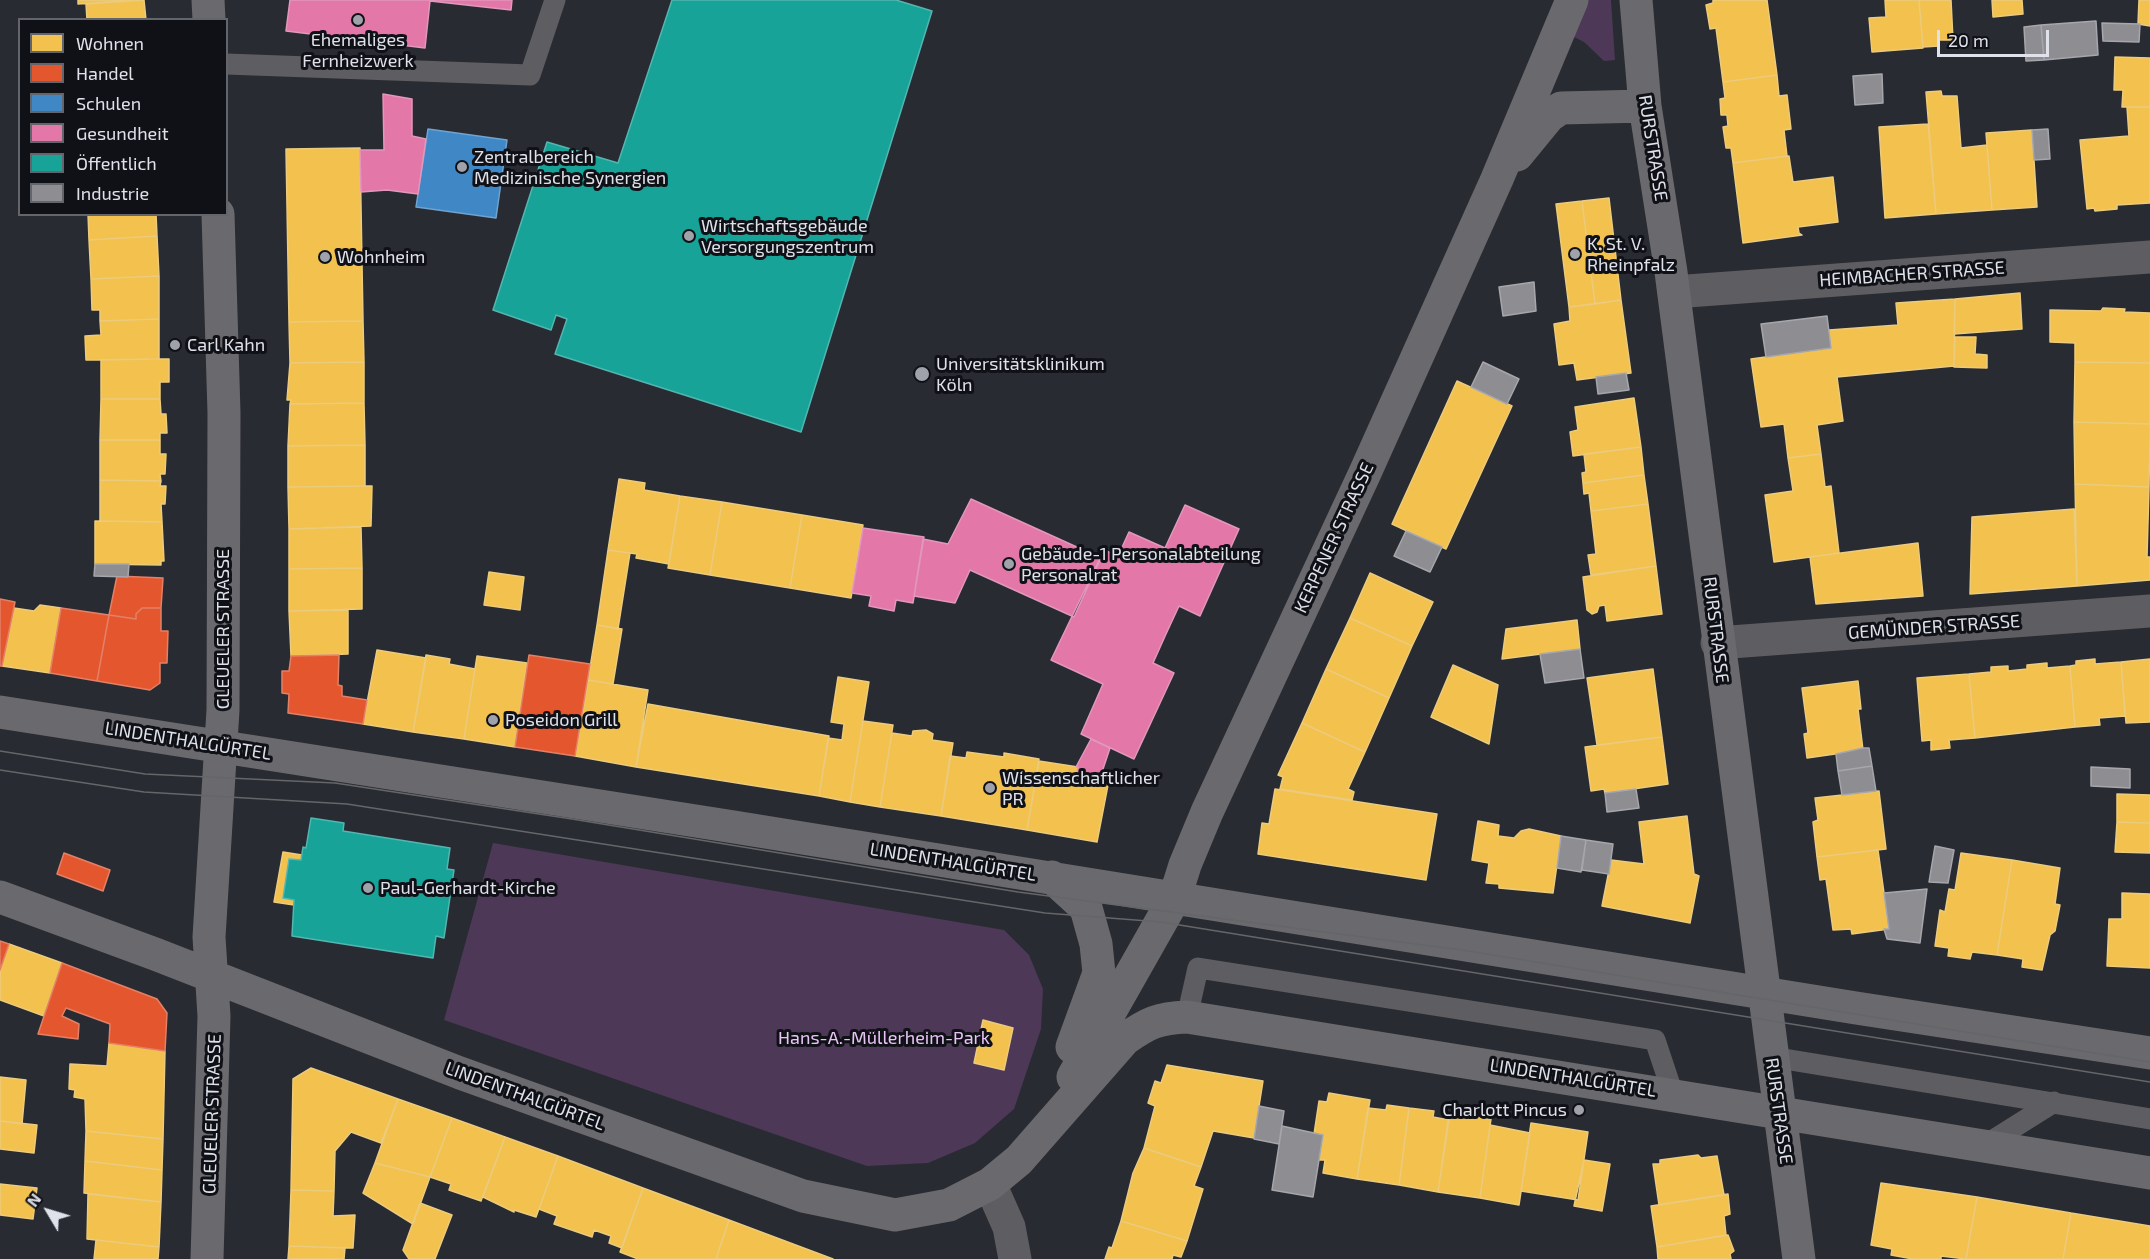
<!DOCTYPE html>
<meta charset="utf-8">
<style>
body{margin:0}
#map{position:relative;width:2150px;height:1259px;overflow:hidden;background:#292b32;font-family:"Exo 2",sans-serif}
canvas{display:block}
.legend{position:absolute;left:18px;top:18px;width:210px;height:198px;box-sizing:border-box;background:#101117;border:2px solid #63656c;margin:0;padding:8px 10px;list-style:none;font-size:18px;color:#dfe2eb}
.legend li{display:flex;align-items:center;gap:12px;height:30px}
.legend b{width:30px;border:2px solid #63656c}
.north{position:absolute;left:18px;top:1181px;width:60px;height:60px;-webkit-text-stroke:4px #101117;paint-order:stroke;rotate:308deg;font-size:16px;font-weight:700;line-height:24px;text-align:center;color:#dfe2eb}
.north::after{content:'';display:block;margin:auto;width:21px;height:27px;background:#dfe2eb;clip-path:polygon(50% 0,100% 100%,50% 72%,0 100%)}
.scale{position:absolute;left:1937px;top:30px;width:112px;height:27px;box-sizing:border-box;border:3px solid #dfe2eb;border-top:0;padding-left:8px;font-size:18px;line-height:21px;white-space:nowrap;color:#dfe2eb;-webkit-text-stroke:4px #101117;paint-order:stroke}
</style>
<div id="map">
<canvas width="2150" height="1259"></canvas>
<ul class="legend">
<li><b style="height:16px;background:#f2c14e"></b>Wohnen</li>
<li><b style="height:16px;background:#e4572e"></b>Handel</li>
<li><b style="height:16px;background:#3f88c5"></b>Schulen</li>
<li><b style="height:16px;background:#e377a8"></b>Gesundheit</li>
<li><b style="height:16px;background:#17a398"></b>Öffentlich</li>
<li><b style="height:16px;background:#8d8d92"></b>Industrie</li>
</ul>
<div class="north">N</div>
<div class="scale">20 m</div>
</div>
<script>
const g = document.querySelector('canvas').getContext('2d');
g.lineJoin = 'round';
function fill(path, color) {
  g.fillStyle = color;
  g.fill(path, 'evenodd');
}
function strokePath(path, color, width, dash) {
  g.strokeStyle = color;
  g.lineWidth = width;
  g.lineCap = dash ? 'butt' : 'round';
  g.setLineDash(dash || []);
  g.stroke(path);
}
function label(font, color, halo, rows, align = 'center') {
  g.font = font + ' "Exo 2",sans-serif';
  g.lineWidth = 6;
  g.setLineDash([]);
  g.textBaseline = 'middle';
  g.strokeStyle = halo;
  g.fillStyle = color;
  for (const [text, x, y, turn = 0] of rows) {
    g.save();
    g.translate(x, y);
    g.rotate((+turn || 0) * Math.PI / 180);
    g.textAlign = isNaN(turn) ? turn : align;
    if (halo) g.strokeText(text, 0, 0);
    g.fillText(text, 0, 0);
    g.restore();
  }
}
fill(new Path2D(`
 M1584 0H1611L1615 60 1604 61 1584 42 1568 34Z
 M493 843 1004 930 1029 955 1043 989 1041 1029 1014 1109 975 1143 928 1163 867 1166 444 1020Z`), '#4d3857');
const homes = new Path2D(`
 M78 0H137L78 4Z
 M144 0 146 20H87L86 4Z
 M1713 0H1767L1777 75 1723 82 1716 28 1710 29 1706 5 1713 3Z
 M1885 0H1919L1923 48 1872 52 1869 18 1886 17Z
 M1919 0H1951L1953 40H1938L1939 46 1923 47Z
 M1992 0H2022L2023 14 1993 17Z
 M2139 0H2150V26L2138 24Z
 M2115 57 2150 58V107H2122L2123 90H2114Z
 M1777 75 1779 96 1787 95 1791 129 1784 130 1787 156 1733 163 1731 148H1726L1723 127 1728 126 1727 115H1721L1720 99 1725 98 1723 82Z
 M1941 91 1942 96H1957L1961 148 1987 145 1992 210 1936 214 1926 92Z
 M2127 107H2150V203L2117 205V209L2095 211 2094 208 2087 209 2080 140 2129 136Z
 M1928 124 1936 214 1885 218 1879 127Z
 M2032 130 2037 207 1992 210 1986 133Z
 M360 148 363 321 289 322 286 149Z
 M1789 156 1793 182 1833 177 1838 222 1798 227 1799 233 1802 235 1743 243 1733 163Z
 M1609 198 1621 300 1595 304 1582 201Z
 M1582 201 1595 304 1569 307 1556 204Z
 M88 214H156L157 236 89 240Z
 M157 236 159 276 91 279 89 240Z
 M159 276V319L100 321V310H92L91 279Z
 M2020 293 2022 329 1954 334 1955 299Z
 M1955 299 1954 366 1837 377 1843 421 1817 425 1821 454 1788 458 1784 424 1761 427 1751 359 1831 348 1829 330 1898 325 1896 303Z
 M1621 300 1631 373 1577 380 1574 363 1559 365 1554 324 1570 321 1569 307Z
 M2103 308 2125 309 2124 312 2150 313V363L2075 362V343L2050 342V310L2101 311Z
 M159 319V359L86 360 85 336 101 335 100 321Z
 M363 321 364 362 290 363 289 322Z
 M1955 337H1976L1975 354 1987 355V368L1954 367Z
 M159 359H169V382H160V399H101V360Z
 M364 362V403L290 404 291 400H287L290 363Z
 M2075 362 2150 363V424L2074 422Z
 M1457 381 1512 406 1446 549 1392 524Z
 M1634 398 1641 447 1573 456 1570 432 1578 430 1575 407Z
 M101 399H160L161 414H166L167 433H160V440H100Z
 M364 403 365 445 288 446 290 404Z
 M2074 422 2150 424 2149 487 2075 484Z
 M100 440H160V454H166L165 474H160L161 481 100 480Z
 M365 445V486L288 487V446Z
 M1641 447 1644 475 1583 483 1582 473 1586 472 1584 454Z
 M1821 454 1825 487 1831 486 1839 553 1774 562 1765 495 1793 491 1788 458Z
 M1644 475 1648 504 1591 511 1589 493 1584 494 1583 483Z
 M619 479 645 483 644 490 680 496 669 564 636 558 637 554 608 550Z
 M100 480 161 481 160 486H166L165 504H161L162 522 100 521Z
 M2075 484 2149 487 2147 557H2150V580L2077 586Z
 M365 486H372L371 526 289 529 288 487Z
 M680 496 722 502 710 575 668 568Z
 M722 502 802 515 790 588 710 575Z
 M1648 504 1656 566 1591 575 1588 555 1596 554 1591 511Z
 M2074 509 2077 586 1970 594 1972 517Z
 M802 515 863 525 851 598 790 588Z
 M95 521 162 522 164 561H161V565L95 564Z
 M361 527 362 568 289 569V529Z
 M1918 543 1923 596 1816 604 1810 557Z
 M608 550 630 553 618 629 597 625Z
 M1656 566 1662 614 1607 621 1605 605 1599 606 1597 612 1592 614 1587 610 1583 577Z
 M362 568V609L289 611V569Z
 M489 572 524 577 520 610 484 605Z
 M1370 573 1433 602 1412 646 1350 618Z
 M40 605 61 608 50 673 2 666 14 608 34 611Z
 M348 610V654L291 656 289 611Z
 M1350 618 1412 646 1389 698 1326 669Z
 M1577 620 1580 649 1502 659 1506 629Z
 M597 625 622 629 613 684 588 680Z
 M377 650 426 658 413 732 363 724Z
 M426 655 450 659 449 664 475 669 464 739 413 732Z
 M477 656 527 663 515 747 464 739Z
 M2095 659V664L2121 662 2125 716 2099 718 2100 725 2075 727 2070 666 2076 665V661Z
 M2150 659V722L2126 723 2121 662Z
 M2047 663V668L2070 666 2075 727 1975 738 1969 674 1991 672V667L2008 666V671L2027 669V665Z
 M1453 665 1498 685 1489 744 1431 717Z
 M1326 669 1389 698 1365 752 1302 723Z
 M1653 669 1662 737 1597 745 1587 678Z
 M1969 674 1975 738 1949 740 1950 748 1931 750V740L1922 741 1917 678Z
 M838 677 869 682 850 802 819 796 828 738 842 740 844 724 831 722Z
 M588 680 648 690 636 767 575 756Z
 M1858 681 1861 709H1858L1863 750 1807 758 1804 734 1808 733 1802 688Z
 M648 704 829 736 819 796 636 767Z
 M863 721 893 725 880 807 850 802Z
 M1302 723 1365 752 1348 789 1354 792 1352 800 1280 789 1283 777 1278 775Z
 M926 730 933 734 932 740 953 743 941 816 880 807 892 733 912 736 913 731Z
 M1662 737 1668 784 1605 793 1604 789 1591 791 1585 747Z
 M967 752 1004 757V753L1039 759 1027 830 941 816 950 756 966 758Z
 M1039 761 1078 767 1076 780 1108 785 1097 842 1027 830Z
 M1275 789 1437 814 1426 880 1258 854 1262 823 1269 824Z
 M1879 791 1886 849 1817 857 1813 822 1818 820 1815 798Z
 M2117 794 2150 795V823L2117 822Z
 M1687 816 1694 874 1699 876 1690 923 1602 906 1611 860 1644 864 1639 822Z
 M1478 821 1499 825 1498 836 1514 838 1521 831 1529 829 1561 836 1553 893 1499 888V884L1486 883 1489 863 1472 860Z
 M2117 822 2150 823V853L2115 852Z
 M1878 850 1889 929 1852 934 1851 929 1833 930 1826 879 1820 880 1817 857Z
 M283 852 302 855 301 860 289 859 283 898 294 900V905L274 902Z
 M1961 853 2012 860 1997 955 1972 952 1970 959 1948 956 1949 948 1935 946 1940 910 1945 912 1949 889 1955 890Z
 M2012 860 2060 868 2055 904 2060 905 2055 931 2050 935 2042 970 2022 967 2023 959 1997 955Z
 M2122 893 2150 894V968L2107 966 2109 919H2122Z
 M9 944 62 963 44 1016 0 1000V970Z
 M983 1020 1013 1028 1004 1070 974 1063Z
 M109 1043 165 1051 163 1139 86 1131 85 1099 74 1097 75 1090 69 1089 70 1064 107 1066Z
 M1167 1065 1263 1081 1254 1138 1213 1131 1201 1167 1144 1148 1155 1106 1148 1103 1155 1081 1161 1083Z
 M311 1068 398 1099 381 1143 351 1132 335 1151 334 1191 291 1190 293 1079Z
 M0 1077 26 1080 22 1124 0 1121Z
 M1329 1093 1370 1100 1357 1179 1323 1173 1325 1160H1319L1323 1135 1314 1134 1319 1101 1327 1102Z
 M398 1099 452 1118 430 1177 375 1163Z
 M1387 1105 1409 1108 1399 1185 1357 1179 1368 1108 1386 1110Z
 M1409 1108 1434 1111 1433 1117 1449 1120 1438 1192 1399 1185Z
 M1449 1114 1491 1119 1480 1198 1438 1192Z
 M452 1118 505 1137 481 1201 449 1190 451 1184 430 1177Z
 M0 1121 37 1125 34 1153 0 1149Z
 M1531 1123 1588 1132 1578 1200 1521 1191Z
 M1490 1125 1530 1133 1519 1205 1480 1198Z
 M86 1131 163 1139 162 1170 85 1161Z
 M505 1137 558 1156 536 1217 514 1210V1212L483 1197Z
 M1144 1148 1201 1167 1194 1186 1203 1189 1187 1241 1121 1221 1133 1173Z
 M1698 1155 1701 1158 1717 1156 1724 1195 1659 1205 1653 1164H1660V1160Z
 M558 1156 643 1188 622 1248 609 1243 611 1236 594 1230 592 1237 554 1224 557 1216 539 1209Z
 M1584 1160 1610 1164 1602 1211 1574 1206Z
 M85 1161 162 1170 161 1202 84 1193Z
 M375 1163 430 1177 413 1224 363 1193Z
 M1881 1183 1977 1197 1966 1259 1941 1256V1259H1913L1891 1255 1892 1249 1871 1245Z
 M0 1184 37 1188 33 1219 0 1215Z
 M643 1188 729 1220 716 1259H638L620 1252Z
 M291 1190 334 1191 333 1216 355 1215 353 1248 289 1246Z
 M88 1194 161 1202 159 1247 87 1239Z
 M1728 1194 1730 1214 1724 1216 1726 1235 1657 1247 1651 1206Z
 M1977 1197 2071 1213 2063 1259H1966Z
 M420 1203 452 1215 435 1259H409L403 1250Z
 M2071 1213 2150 1226V1259H2063Z
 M729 1220 833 1259H716Z
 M1121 1221 1187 1241 1181 1257 1173 1255 1172 1259H1105L1109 1247 1112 1248Z
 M1728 1235 1734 1251 1730 1254 1731 1259H1658L1657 1247Z
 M96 1240 159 1247 158 1259H94Z
 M289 1246 345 1248 344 1259H288Z`);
fill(homes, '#f2c14e');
strokePath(homes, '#eccb7d', 1.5);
const shops = new Path2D(`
 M117 576 163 578 161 608H142L136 614V619L109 615Z
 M0 599 15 602 2 666H0Z
 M61 608 109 615 97 681 50 673Z
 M142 608H161V631H168L167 663H160V683L150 690 97 681 109 615 136 619V614Z
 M339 655 338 685 342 686V696L367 700 363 724 288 713 289 694 282 693V671H289L291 656Z
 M529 655 590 664 575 756 515 747Z
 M64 853 110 870 103 891 57 874Z
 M0 941 9 944 0 970Z
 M62 963 157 999 167 1013 165 1051 109 1043 110 1024 66 1008 62 1016 79 1024 78 1039 38 1034Z`);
fill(shops, '#e4572e');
strokePath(shops, '#e28167', 1.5);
const schools = new Path2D(`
 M428 129 507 140 496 218 416 207Z`);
fill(schools, '#3f88c5');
strokePath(schools, '#6fa3d0', 1.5);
const health = new Path2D(`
 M290 0H512L511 10 430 1 425 48 286 31Z
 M383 94 412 99V136L426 139 418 194 387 190 361 192 360 150H384Z
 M971 499 1101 558 1074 617 970 570 955 603 914 596 923 539 948 544Z
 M1185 505 1239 529 1200 616 1179 606 1166 634 1153 663 1174 673 1134 759 1081 734 1103 684 1051 660 1104 550 1118 556 1129 532 1165 548Z
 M863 528 924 537 913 603 896 600 894 611 869 606 871 596 852 593Z
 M1091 739 1110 748 1098 784 1076 780 1078 767H1076Z`);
fill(health, '#e377a8');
strokePath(health, '#e297bc', 1.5);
const public = new Path2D(`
 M672 0H896L932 11 801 432 555 354 567 319 556 315 551 330 493 310 547 142 618 163Z
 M311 818 344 823 343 831 450 848 447 869 454 870 444 938 436 936 433 958 292 936 294 900 283 898 289 859 301 860 303 847 306 848Z`);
fill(public, '#17a398');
strokePath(public, '#53b6b1', 1.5);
const industry = new Path2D(`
 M2096 21 2098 55 2044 60 2041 25Z
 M2102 23 2140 24 2139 42 2103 41Z
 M2041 25 2044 60 2026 61 2024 27Z
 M1882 74 1883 103 1855 105 1853 76Z
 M2048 129 2050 159 2034 160 2032 130Z
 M1534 282 1536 311 1503 316 1499 287Z
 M1827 316 1831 348 1766 357 1761 324Z
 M1483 362 1519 379 1507 404 1471 387Z
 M1626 373 1629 390 1598 394 1596 377Z
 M1406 531 1442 547 1430 572 1394 556Z
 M95 564H129L128 577 94 576Z
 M1580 649 1584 678 1545 683 1540 654Z
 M1863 748H1869L1872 766 1838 771 1836 754Z
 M1872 766 1876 791 1842 795 1838 771Z
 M2091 767 2130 769V788L2091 786Z
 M1636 789 1639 808 1607 812 1605 793Z
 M1561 836 1586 840 1581 872 1557 868Z
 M1586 840 1613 844 1609 874 1582 870Z
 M1935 846 1954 850 1948 883 1929 882Z
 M1927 889 1920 943 1887 939 1884 929H1889L1884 893Z
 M1259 1106 1284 1111 1279 1144 1254 1139Z
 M1282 1126 1323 1135 1313 1197 1272 1190Z`);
fill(industry, '#8d8d92');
strokePath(industry, '#a6a6ad', 1.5);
strokePath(new Path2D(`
 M226 64 530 75 555 0
 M1187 1017 1198 968 1655 1040 1673 1094
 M1772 1057 2150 1119
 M1984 1146 2054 1102`), '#5e5d61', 21);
strokePath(new Path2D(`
 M1674 292 2150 257
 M1717 643 2150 611
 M990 1184 1009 1227 1015 1259`), '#5e5d61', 33);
strokePath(new Path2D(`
 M208 0 209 20
 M1636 0 1645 106 1671 272 1799 1259
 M1517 155 1549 116 1561 108 1645 106
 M0 712 734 827 1856 1008 2150 1053
 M1052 877 1086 908 1096 944 1099 973 1072 1047
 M0 897 155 954 460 1073 714 1164 803 1196 895 1215 949 1205 990 1184 1019 1160 1125 1039C1148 1023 1158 1018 1187 1017L2150 1173
 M1073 1077 1175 897 1185 865 1207 812 1364 475 1497 179 1572 0
 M207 1259 214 1016 209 937 223 710 224 413 218 214`), '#6a696d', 33);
strokePath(new Path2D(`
 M0 751 145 774 335 783 572 819 1018 892 1462 950 2150 1062
 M0 770 144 792 347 804 1045 913 1161 922 2150 1082`), '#656669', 1.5);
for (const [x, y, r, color] of [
 [358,20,6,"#9fa2aa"],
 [462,167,6,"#9fa2aa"],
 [689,236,6,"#9fa2aa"],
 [1575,254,6,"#9fa2aa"],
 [325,257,6,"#9fa2aa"],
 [175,345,6,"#9fa2aa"],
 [922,374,8,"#9fa2aa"],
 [1009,564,6,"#9fa2aa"],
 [493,720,6,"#9fa2aa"],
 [990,788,6,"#9fa2aa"],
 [368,888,6,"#9fa2aa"],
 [1579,1110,6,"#9fa2aa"]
]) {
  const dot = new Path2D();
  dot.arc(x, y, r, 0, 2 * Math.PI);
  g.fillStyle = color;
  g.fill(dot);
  strokePath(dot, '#101117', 2);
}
label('18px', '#dfe2eb', '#101117', [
 ["Ehemaliges",358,40,"center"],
 ["Fernheizwerk",358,61,"center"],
 ["Zentralbereich",474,157],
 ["Medizinische Synergien",474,178],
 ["Wirtschaftsgebäude",701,226],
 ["Versorgungszentrum",701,247],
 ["K. St. V.",1587,244],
 ["Rheinpfalz",1587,265],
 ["Wohnheim",337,257],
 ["Carl Kahn",187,345],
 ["Universitätsklinikum",936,364],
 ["Köln",936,385],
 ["Gebäude-1 Personalabteilung",1021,554],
 ["Personalrat",1021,575],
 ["Poseidon Grill",505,720],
 ["Wissenschaftlicher",1002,778],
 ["PR",1002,799],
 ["Paul-Gerhardt-Kirche",380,888],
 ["Charlott Pincus",1567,1110,"right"]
], 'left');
label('18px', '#dfe2eb', '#101117', [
 ["RURSTRASSE",1653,148,81],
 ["HEIMBACHER STRASSE",1912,274,-4],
 ["KERPENER STRASSE",1334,538,-65],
 ["GEMÜNDER STRASSE",1934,627,-4],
 ["GLEUELER STRASSE",223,629,-90],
 ["RURSTRASSE",1716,630,83],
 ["LINDENTHALGÜRTEL",188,741,9],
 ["LINDENTHALGÜRTEL",953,862,9],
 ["LINDENTHALGÜRTEL",1573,1078,9],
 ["LINDENTHALGÜRTEL",525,1096,20],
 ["RURSTRASSE",1779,1111,82],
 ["GLEUELER STRASSE",212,1114,-88]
]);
label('18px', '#e9c4f7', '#101117', [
 ["Hans-A.-Müllerheim-Park",884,1038]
]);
</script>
